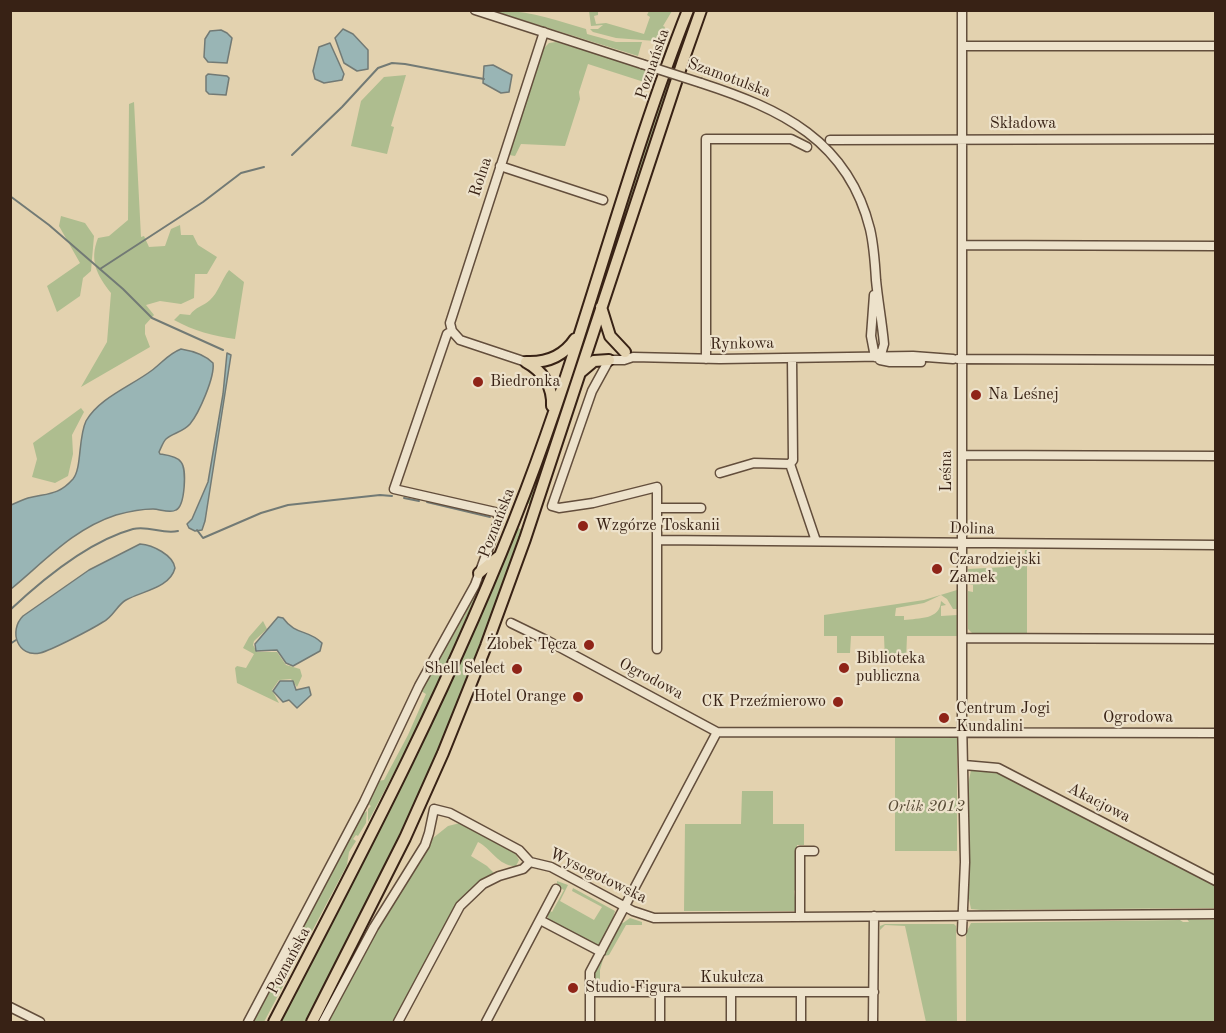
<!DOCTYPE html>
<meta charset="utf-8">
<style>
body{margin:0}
#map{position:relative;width:1226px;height:1033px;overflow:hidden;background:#e3d2af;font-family:"Old Standard TT",serif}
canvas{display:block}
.frame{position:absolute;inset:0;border:12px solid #382215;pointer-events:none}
</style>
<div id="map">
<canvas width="1226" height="1033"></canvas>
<div class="frame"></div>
</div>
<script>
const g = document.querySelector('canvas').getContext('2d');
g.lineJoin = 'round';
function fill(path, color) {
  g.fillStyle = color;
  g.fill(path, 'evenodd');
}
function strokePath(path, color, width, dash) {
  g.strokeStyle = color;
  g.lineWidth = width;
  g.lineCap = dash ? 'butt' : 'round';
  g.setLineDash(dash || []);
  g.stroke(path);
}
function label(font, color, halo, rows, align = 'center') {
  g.font = font + ' "Old Standard TT",serif';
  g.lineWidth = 4.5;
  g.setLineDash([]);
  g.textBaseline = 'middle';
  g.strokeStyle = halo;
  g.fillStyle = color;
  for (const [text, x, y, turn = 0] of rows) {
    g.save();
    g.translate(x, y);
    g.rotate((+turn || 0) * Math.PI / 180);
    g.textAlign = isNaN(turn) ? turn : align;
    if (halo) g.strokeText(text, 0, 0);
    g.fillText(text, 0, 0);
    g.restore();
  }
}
fill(new Path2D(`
 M500 11C530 10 558 21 586 29L587 34 616 42H642L638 56 500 13Z
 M589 11H598V15L594 16 596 24 606 23 644 34 650 17 647 15 649 11H672L663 26 665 27 661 39 655 41 616 38 593 32 590 29H598L603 25 591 26Z
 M556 42 630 64 646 71 647 75 644 82 588 64 579 92 580 99 565 146 521 144 515 156 509 155 544 48 549 43Z
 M406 75 391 126 394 127 387 154 351 146 361 101 384 77Z
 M668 77 673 78 531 505 525 502Z
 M134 102 141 237 144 236 149 247 165 246 171 229 180 225 181 235H193L198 245 217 257 207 274H195L194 298 181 304 160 301 146 305 154 315 145 325V334L150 347 81 387 107 342 111 293C97 275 89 261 98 238L109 236 128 220 129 104Z
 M61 216 85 223 94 236 91 271 83 278 80 296 57 312 47 286 80 263 59 226Z
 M229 270 244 282 235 339C213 336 194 331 174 320L180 314 190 315C195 307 204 306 210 300 218 293 222 279 229 270Z
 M81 408 84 412 72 435 73 454 68 476 55 483 32 477 37 459 33 443Z
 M515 527 524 530C484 648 436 764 382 876 358 925 333 974 308 1022H277L387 816 456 670Z
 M1025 550H1027V634H973L968 629V591L973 592V585L968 584V569L1006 567 1008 562H1024Z
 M480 587 417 729 368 822V809L371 806 367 803 378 781 384 780 408 735 426 694 421 691 458 619 464 617 471 599Z
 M957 590V609H953L947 599 941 595 924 603 896 608 895 616H904V620C919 618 940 620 941 601L946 605 941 606V616L957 615V636H907L906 660H885L884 636H851L850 653H837V636H824V615L924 600Z
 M263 621 267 629 254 641 253 645 257 652H277L286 665 300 669 302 676 297 687 291 679 279 680 272 690 279 703 237 683 235 668 237 666 246 668 254 654 243 648 249 637Z
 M895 737H957V851H895Z
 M971 770 997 772 1215 885V908L981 910 971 909 969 899H966L969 865 968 785Z
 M742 791H773V824H804V845H797V888L794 891 797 911H684L685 824H741Z
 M367 811 366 823 358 836 356 835 353 839 356 841 349 852 347 865 264 1022H251L359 817Z
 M460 823 515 853 519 860 516 866C499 867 491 848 478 842L471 856 487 866 494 873 493 875 473 888 463 897 394 1022H328L388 909 417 866 433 838 448 826Z
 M557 881 568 885 560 901 594 920 602 907 572 891 573 888 615 911 613 918 615 920 600 945 596 946 548 919V910L552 912 564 890 557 886Z
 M630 918 642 922V925H626L609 955 604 956 600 970V989L594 985 593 972 620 922 623 923Z
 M1187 919 1215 920V1022H966V933L971 923 1180 920 1183 922H1189Z
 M885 924H954L956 926 957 1022H926L905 926 885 925 880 930V926Z`), '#aebd8f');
const water = new Path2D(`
 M343 29 353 34 368 50V69L357 71 344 63 335 38Z
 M221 30 227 33 232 38 227 63 208 62 204 57 205 39 210 31Z
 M330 43 344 74 342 80 324 83 315 79 313 71 319 47Z
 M493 65 512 75 509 92 501 93 483 83 484 66Z
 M208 74 227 76 229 78 226 95 209 94 206 91V76Z
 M181 349C193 351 204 354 213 363 215 377 199 413 190 424 183 432 173 433 166 439 163 442 161 448 159 452L160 454C166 455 177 456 181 462 187 469 185 506 176 510 170 514 160 509 153 509 141 509 127 512 116 515 73 529 45 561 11 589V505C16 503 22 500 28 498 47 493 58 496 73 479 82 468 78 438 86 421 99 398 131 386 151 371 162 363 168 354 181 349Z
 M227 353 231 355 205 521 202 530 195 531 189 528 187 524 192 519 208 482 223 394Z
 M140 544C153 545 173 555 175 568 170 588 142 591 126 600 117 605 113 617 103 622 92 629 52 650 40 653 18 658 8 631 23 616L89 570Z
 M278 617 283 618C296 636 308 629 322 643L320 651 293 666 286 663 277 650 256 651 255 644Z
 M280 681H293L296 690 309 687 311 695 297 708 289 700 283 702 273 691Z`);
fill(water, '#99b5b5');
strokePath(water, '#727a75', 1.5);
strokePath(new Path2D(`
 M292 155 342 107 378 68 392 63 405 64 484 79
 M10 196 49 225 123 289 152 318 223 350
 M100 269 203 202 241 173 264 167
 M404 498 419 501
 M427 502 490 517
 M197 530 203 538 261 513 288 505 380 495 392 496
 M10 610C43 579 89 541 133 529 149 525 163 535 178 531
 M10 644 16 640`), '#727a75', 2);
const minor = new Path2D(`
 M475 10 642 64
 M962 10V720L965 862 962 931
 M962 46H1216
 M701 83C781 109 848 140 870 229 874 246 875 263 876 280 878 301 882 322 884 344L882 351 875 357
 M830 140 1216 139
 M500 166 603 200
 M962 245 1216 246
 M874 295 871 336 875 357
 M706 359V139H791L807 147
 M958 359 1216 360
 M609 360 592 391 552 506 559 508 593 503 657 487V649
 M609 360H624L633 357 720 359 913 356 953 359
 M880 360 890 362H921
 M526 362 460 340 452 331 450 323 544 32
 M962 455 1216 456
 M790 464 793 460 792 358
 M790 464 816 541
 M720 473 754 463 790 464
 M657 508H701
 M657 540 1216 545
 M511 623 548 641 717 732 1216 733
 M962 638 1216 639
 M964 765 998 768 1216 881
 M800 916V851H814
 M540 920 601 952
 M590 992H874
 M660 992V1022
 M10 1007 40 1022
 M248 1022 364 802 419 686 475 585 498 522 499 516 495 512 394 489 447 334 452 331
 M323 1022 374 927 425 845 429 833 434 809 450 813 519 850 530 862 551 867 633 911 654 918 1216 914
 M398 1022 460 906 483 884 499 876 523 869 530 862
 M486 1022 556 889
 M590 1022V972L717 732
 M731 1022V993
 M801 1022V993
 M873 1022 874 916`);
const major = new Path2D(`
 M601 307 610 336 625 352
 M526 362C546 363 563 357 575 339
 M526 362C543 371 553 387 552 406
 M581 372 594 361 609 360
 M479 573 498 557
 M274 1022C365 848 456 674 526 490 586 333 626 167 688 10
 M312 1022 405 838 443 753 486 646 525 539 683 61 701 10`);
strokePath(minor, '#634e3c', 11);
strokePath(major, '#382215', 14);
strokePath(minor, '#ede2cb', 8);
strokePath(major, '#e3d2af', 10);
const minorBridge = new Path2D(`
 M642 64 701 83`);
strokePath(minorBridge, '#634e3c', 11, []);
strokePath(minorBridge, '#ede2cb', 8);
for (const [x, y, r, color] of [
 [478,382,6,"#8f2418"],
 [976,395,6,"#8f2418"],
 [583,526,6,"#8f2418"],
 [937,569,6,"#8f2418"],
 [589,645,6,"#8f2418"],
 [844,668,6,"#8f2418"],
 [517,669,6,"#8f2418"],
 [578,697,6,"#8f2418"],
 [838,702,6,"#8f2418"],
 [944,718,6,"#8f2418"],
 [573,988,6,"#8f2418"]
]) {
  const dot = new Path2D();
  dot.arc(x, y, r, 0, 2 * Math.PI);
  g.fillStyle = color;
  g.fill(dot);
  strokePath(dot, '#ede2cb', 2);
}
label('16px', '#382215', '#ede2cb', [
 ["Poznańska",653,64,-71],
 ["Szamotulska",729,78,20],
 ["Składowa",1023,124],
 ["Rolna",481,177,-72],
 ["Rynkowa",742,344,-1],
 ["Leśna",947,471,-90],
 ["Poznańska",497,523,-69],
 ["Dolina",972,529,1],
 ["Ogrodowa",651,679,28],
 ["Ogrodowa",1138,718],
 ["Akacjowa",1099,803,27],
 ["Wysogotowska",598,876,26],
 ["Poznańska",289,961,-62],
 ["Kukułcza",732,978]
]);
label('16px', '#382215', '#ede2cb', [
 ["Biedronka",490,382],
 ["Na Leśnej",988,395],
 ["Wzgórze Toskanii",595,526],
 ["Czarodziejski",949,560],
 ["Zamek",949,578],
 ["Żłobek Tęcza",577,645,"right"],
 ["Biblioteka",856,659],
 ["publiczna",856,677],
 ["Shell Select",505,669,"right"],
 ["Hotel Orange",566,697,"right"],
 ["CK Przeźmierowo",826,702,"right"],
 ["Centrum Jogi",956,709],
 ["Kundalini",956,727],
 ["Studio Figura",585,988]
], 'left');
label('italic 16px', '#564934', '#ede2cb', [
 ["Orlik 2012",926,807]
]);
</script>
